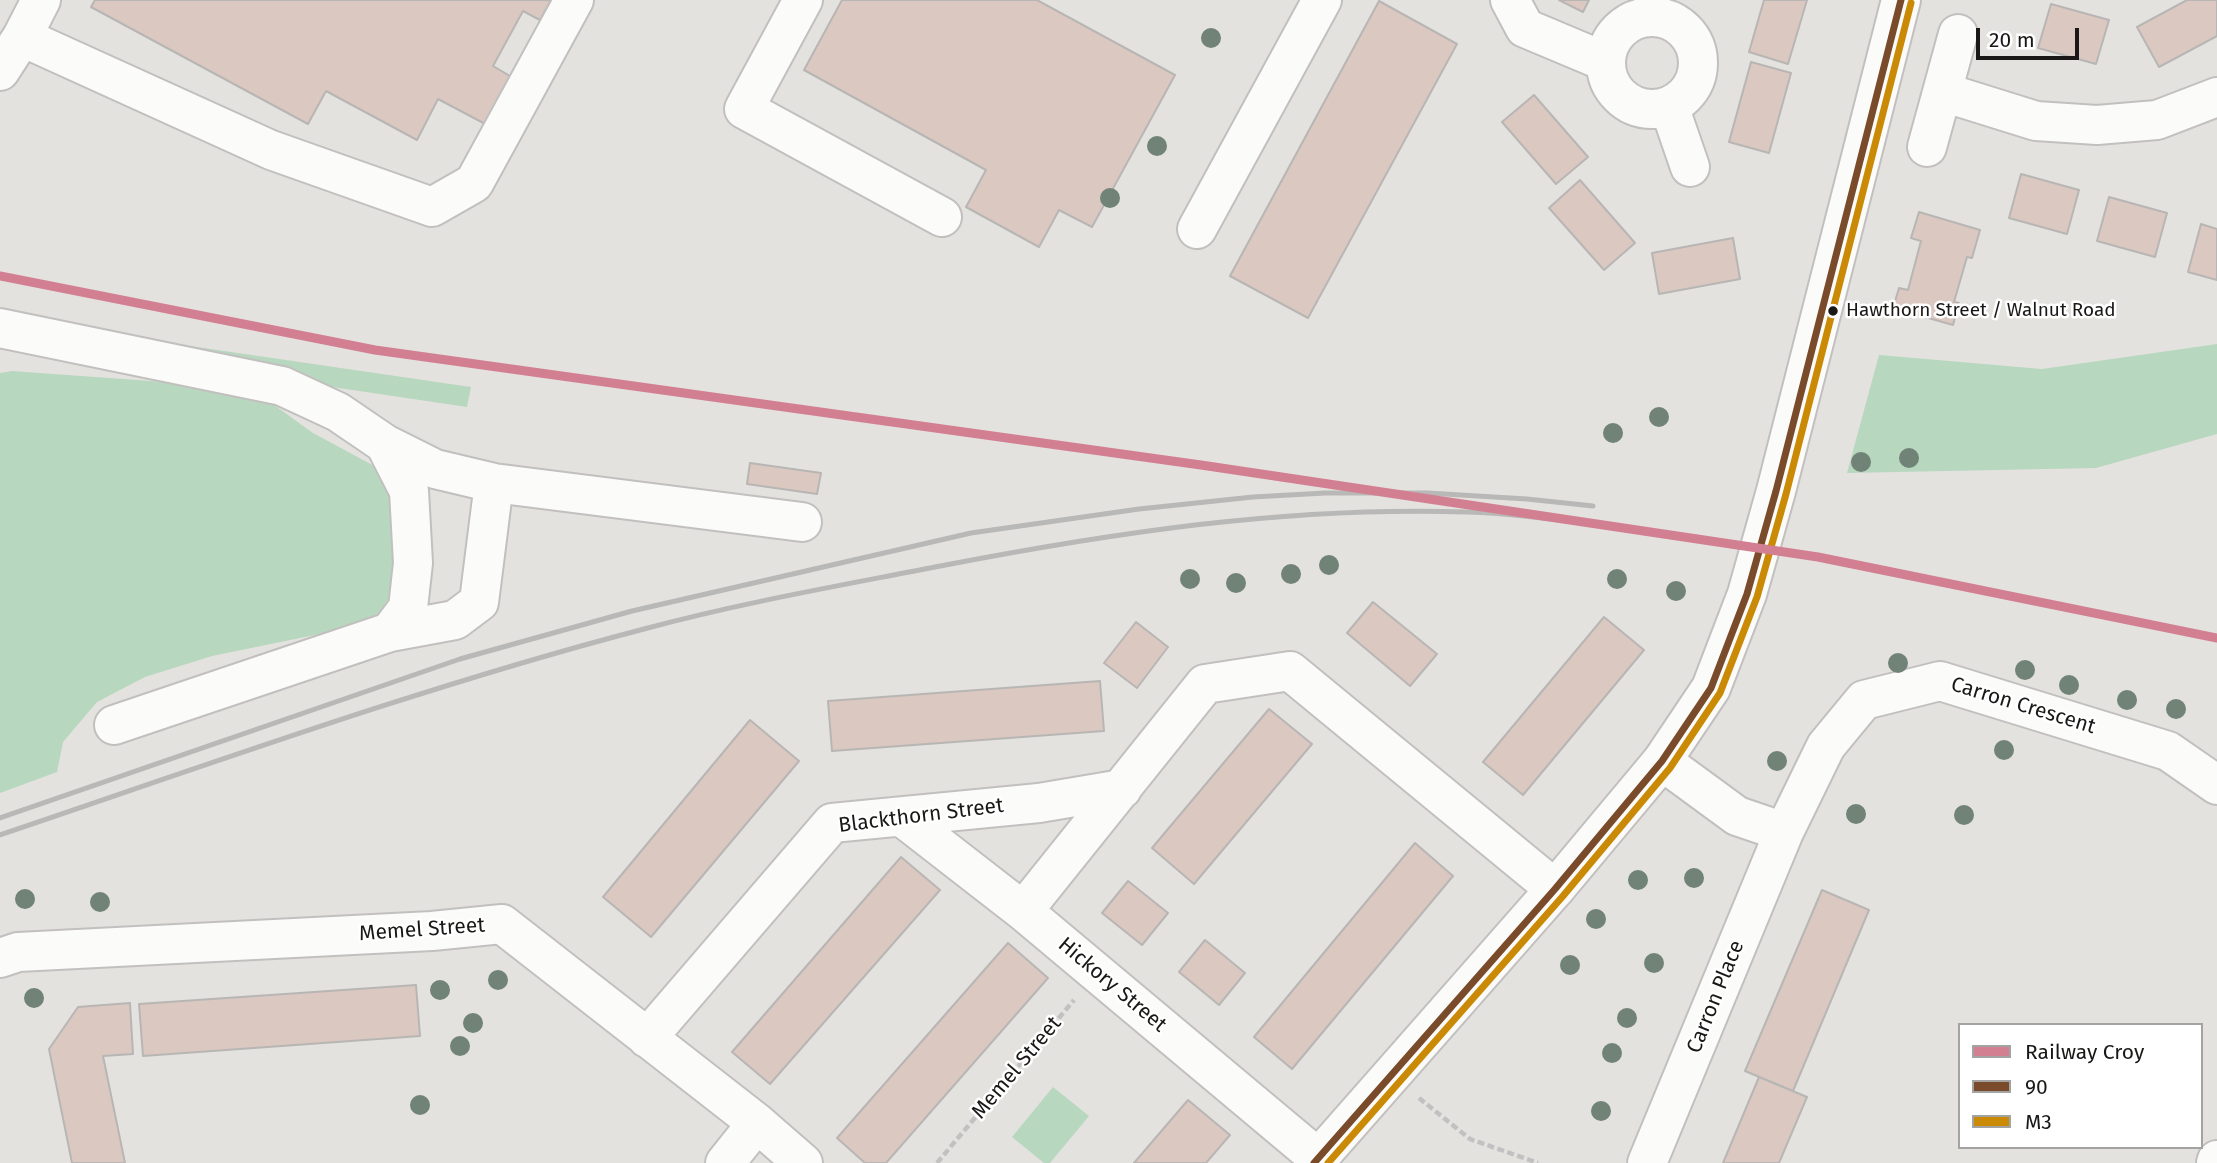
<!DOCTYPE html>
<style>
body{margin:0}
#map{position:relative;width:2217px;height:1163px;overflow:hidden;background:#e4e2df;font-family:"Fira Sans",sans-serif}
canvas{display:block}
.legend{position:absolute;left:1958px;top:1023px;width:245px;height:126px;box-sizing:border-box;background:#fff;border:2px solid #a3a3a2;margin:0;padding:9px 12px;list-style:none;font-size:21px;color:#191817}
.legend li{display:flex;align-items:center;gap:14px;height:35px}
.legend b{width:35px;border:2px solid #a3a3a2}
.scale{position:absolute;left:1976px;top:28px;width:103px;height:32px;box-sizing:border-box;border:4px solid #191817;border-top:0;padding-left:9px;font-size:21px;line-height:24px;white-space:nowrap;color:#191817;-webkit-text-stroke:5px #fff;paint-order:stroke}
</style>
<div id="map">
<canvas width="2217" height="1163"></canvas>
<ul class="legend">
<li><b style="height:9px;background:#d37f92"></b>Railway Croy</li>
<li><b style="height:9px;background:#7a4b2a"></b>90</li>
<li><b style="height:9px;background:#cb8a05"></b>M3</li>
</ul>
<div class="scale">20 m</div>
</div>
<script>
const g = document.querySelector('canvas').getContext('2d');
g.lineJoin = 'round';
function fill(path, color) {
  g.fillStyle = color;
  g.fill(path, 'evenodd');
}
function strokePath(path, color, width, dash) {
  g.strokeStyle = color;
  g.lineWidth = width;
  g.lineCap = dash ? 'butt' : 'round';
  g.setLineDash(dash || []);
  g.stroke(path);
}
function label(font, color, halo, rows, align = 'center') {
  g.font = font + ' "Fira Sans",sans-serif';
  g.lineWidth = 5;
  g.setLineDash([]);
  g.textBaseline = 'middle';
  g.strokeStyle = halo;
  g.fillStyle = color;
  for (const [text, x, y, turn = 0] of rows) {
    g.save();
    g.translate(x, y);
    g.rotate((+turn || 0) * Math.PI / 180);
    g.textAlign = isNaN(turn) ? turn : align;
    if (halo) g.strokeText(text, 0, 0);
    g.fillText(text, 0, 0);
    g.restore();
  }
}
fill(new Path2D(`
 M46 325 471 387 467 407 305 383Z
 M2217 344V434L2096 468 1847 473 1879 355 2042 369Z
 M12 371 165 382 270 402 313 433 378 468 391 480 398 548 389 598 379 613 349 628 212 656 145 677 97 702 63 742 57 772 0 793V373Z
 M1053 1087 1089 1116 1050 1163H1044L1012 1137Z`), '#b7d7bf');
const building = new Path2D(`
 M95 0H551L540 20 523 11 493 66 515 79 489 126 438 99 417 140 326 91 308 124 91 7Z
 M842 0H1037L1175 75 1092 227 1059 210 1039 247 966 207 986 170 804 70Z
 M1559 0H1589L1583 12Z
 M1764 0H1807L1788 64 1749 52Z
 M2187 0H2217V36L2159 67 2137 27Z
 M1379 1 1457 44 1308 318 1230 276Z
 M2051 4 2109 20 2096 64 2038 48Z
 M1751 62 1791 73 1769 153 1729 142Z
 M1534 95 1588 157 1556 184 1502 122Z
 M2021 174 2079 190 2067 234 2009 218Z
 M1580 180 1635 243 1604 270 1549 208Z
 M2109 197 2167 213 2155 257 2097 241Z
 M1919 212 1980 230 1972 258 1967 257 1954 302 1959 303 1953 325 1893 308 1899 288 1908 290 1921 241 1911 238Z
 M2201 224 2217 229V280L2188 272Z
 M1733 238 1740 279 1659 294 1652 253Z
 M750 463 821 473 817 494 747 484Z
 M1373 602 1437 654 1410 686 1347 633Z
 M1604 617 1644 650 1523 795 1483 762Z
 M1136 622 1168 647 1137 688 1104 663Z
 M1100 681 1104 731 832 751 828 701Z
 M1269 709 1312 744 1194 884 1152 848Z
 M750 720 799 761 651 937 603 897Z
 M1415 843 1453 876 1292 1069 1254 1037Z
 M901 857 940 890 770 1084 732 1052Z
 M1128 881 1168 913 1142 945 1102 913Z
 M1822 890 1869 910 1793 1091 1745 1071Z
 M1205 940 1245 973 1219 1005 1179 972Z
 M1008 943 1048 978 886 1163H865L837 1138Z
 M416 985 420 1036 143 1056 139 1004Z
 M130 1003 133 1054 103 1056 125 1163H72L49 1049 78 1007Z
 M1759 1077 1807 1097 1779 1163H1723Z
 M1188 1100 1230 1135 1206 1163H1134Z`);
fill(building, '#dbc8c1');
strokePath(building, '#b8b6b4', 2);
const minor = new Path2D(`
 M803 0 744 109 942 217
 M1510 0 1525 28 1606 62
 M1606 63a46 46 0 1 1 92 0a46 46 0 1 1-92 0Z
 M22 37 271 150 432 207 474 183 574 0
 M0 71 22 37 41 0
 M1943 92 2036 121 2097 125 2157 120 2217 97
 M1669 106 1690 167
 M1927 147 1958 34
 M1197 229 1322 0
 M0 328 282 386 338 412 385 444 435 469 494 483 802 522
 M385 444 409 491 413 563 408 608 390 632
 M114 725 390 632 455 620 479 602 494 483
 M1662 761 1737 816 1784 832
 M902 817 1023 911 1318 1158
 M1023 911 1205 684 1290 671 1555 889
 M0 958 18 952 432 931 502 924 757 1123 803 1163
 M647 1038 832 823 1039 803 1122 789
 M725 1163 757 1123
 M1647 1163 1784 832 1826 746 1864 700 1940 681 2168 751 2217 785
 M2216 1163 2217 1160`);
const major = new Path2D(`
 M1314 1163 1555 889 1662 761 1711 688 1747 594 1776 491 1901 0`);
strokePath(minor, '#c2c0bf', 42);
strokePath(major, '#c2c0bf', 42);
strokePath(new Path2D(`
 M1419 1098 1470 1139 1538 1163
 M937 1163 1074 1000`), '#c1c1c1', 4.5, [7, 3.5]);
strokePath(minor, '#fbfbfa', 38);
strokePath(major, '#fbfbfa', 38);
strokePath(new Path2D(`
 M0 818 460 659 632 611 971 533 1139 509 1253 497 1325 493H1428L1527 499 1593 506
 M0 835C213 763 426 686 644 629 740 603 838 586 935 567 1111 533 1287 506 1467 512 1511 513 1555 520 1599 525`), '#b8b8b7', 5);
strokePath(new Path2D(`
 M1314 1163 1555 889 1662 761 1711 688 1747 594 1776 491 1901 0`), '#7a4b2a', 7);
strokePath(new Path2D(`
 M1328 1163 1563 896 1670 768 1720 693 1757 597 1786 494 1911 3`), '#cb8a05', 7);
strokePath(new Path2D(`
 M0 276 375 350 1201 465 1818 557 2217 638`), '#d37f92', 9);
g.fillStyle = '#708376';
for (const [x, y] of [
 [1211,38],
 [1157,146],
 [1110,198],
 [1659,417],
 [1613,433],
 [1909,458],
 [1861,462],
 [1329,565],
 [1291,574],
 [1190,579],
 [1617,579],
 [1236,583],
 [1676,591],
 [1898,663],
 [2025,670],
 [2069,685],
 [2127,700],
 [2176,709],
 [2004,750],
 [1777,761],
 [1856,814],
 [1964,815],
 [1694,878],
 [1638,880],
 [25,899],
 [100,902],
 [1596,919],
 [1654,963],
 [1570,965],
 [498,980],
 [440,990],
 [34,998],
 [1627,1018],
 [473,1023],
 [460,1046],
 [1612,1053],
 [420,1105],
 [1601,1111]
]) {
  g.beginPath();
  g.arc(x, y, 10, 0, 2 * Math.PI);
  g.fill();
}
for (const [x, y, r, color] of [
 [1833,311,6,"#191817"]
]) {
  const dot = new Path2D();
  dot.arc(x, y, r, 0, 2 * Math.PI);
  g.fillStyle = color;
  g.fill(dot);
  strokePath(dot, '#fff', 2.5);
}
label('19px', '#191817', '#fff', [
 ["Hawthorn Street / Walnut Road",1846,311]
], 'left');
label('21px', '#191817', '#fff', [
 ["Carron Crescent",2023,706,17],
 ["Blackthorn Street",921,816,-7],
 ["Memel Street",422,930,-4],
 ["Hickory Street",1112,985,40],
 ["Carron Place",1716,997,-68],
 ["Memel Street",1017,1068,-50]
]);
</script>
